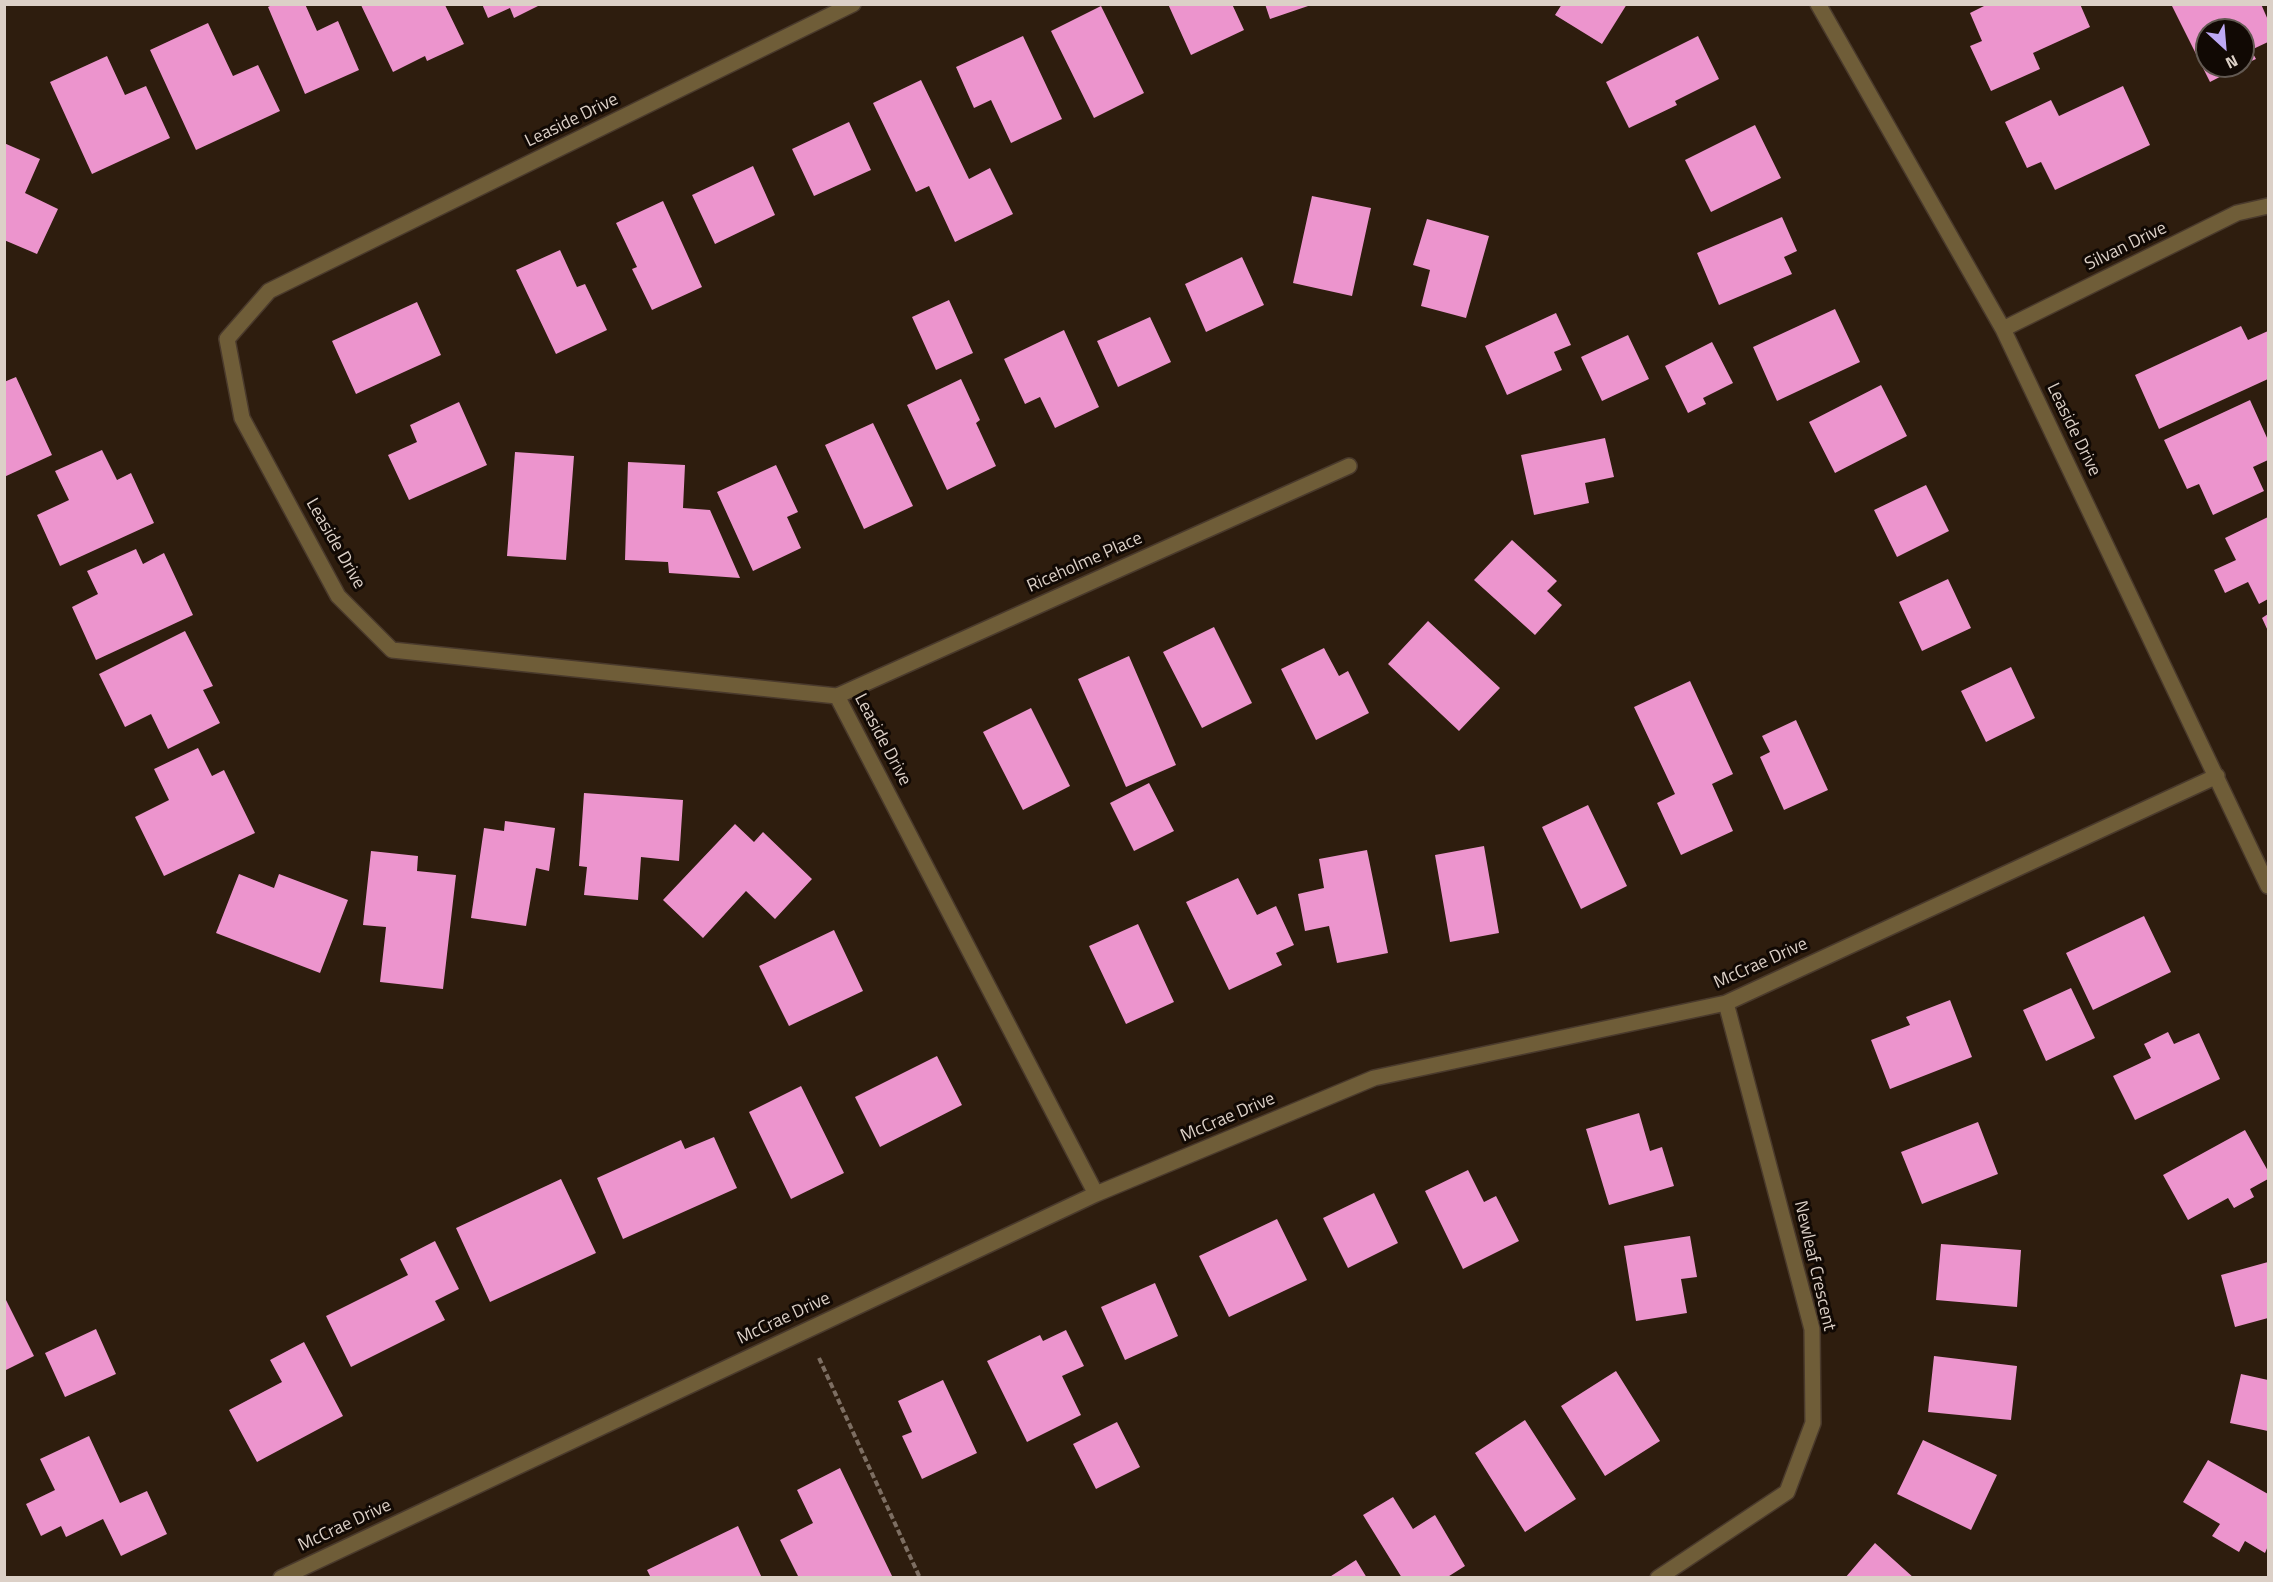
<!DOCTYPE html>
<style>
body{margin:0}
#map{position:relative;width:2273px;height:1582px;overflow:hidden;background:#2e1d0e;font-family:"Titillium Web",sans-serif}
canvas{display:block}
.frame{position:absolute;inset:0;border:6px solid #dcd0c7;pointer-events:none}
.north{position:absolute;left:2195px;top:18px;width:60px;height:60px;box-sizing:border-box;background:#110904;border:2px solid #625952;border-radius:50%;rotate:154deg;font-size:16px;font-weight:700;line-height:24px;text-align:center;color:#dcd0c7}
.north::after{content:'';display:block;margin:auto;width:21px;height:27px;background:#bda9f5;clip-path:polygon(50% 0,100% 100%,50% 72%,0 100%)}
</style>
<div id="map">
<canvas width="2273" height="1582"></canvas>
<div class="frame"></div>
<div class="north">N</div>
</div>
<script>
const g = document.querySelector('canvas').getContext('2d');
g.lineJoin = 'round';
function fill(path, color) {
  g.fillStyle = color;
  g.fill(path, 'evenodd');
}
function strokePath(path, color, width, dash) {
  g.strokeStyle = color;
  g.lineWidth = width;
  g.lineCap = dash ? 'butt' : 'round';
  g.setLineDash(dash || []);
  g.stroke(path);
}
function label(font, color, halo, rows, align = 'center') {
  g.font = font + ' "Titillium Web",sans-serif';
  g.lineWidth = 6;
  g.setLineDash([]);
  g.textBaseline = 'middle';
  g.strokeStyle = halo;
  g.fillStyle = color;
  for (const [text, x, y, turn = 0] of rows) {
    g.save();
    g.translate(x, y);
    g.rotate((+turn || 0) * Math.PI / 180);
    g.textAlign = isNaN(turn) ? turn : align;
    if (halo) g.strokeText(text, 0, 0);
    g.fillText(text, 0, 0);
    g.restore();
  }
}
fill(new Path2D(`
 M274 4H305L317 31 338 21 359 70 305 94 268 7Z
 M482 4H542L514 18 510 8 488 18Z
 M1168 4H1232L1244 30 1191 55Z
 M1265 4H1311V5L1270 19Z
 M1562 4H1627L1602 44 1555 15Z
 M1988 4H2080L2090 27 2033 53 2040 69 1991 91 1970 46 1982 41 1970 13Z
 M2171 4H2261L2268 20V42L2251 50 2256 59 2243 65V30H2207V66H2241L2210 82Z
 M361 5H445L464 44 427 61 425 56 393 72Z
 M1101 6 1144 93 1094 118 1051 31Z
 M208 23 233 76 258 65 280 111 196 150 150 50Z
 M1023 36 1062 119 1011 143 991 100 974 108 956 67Z
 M1698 36 1719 79 1675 101 1677 105 1629 128 1606 82Z
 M107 56 125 95 146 86 170 138 92 174 50 82Z
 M921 80 969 179 990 168 1013 214 955 242 929 186 916 192 873 103Z
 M2123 86 2150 145 2055 190 2041 162 2027 168 2005 122 2051 100 2059 116Z
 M849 122 871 170 814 196 792 149Z
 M1755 125 1781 178 1711 212 1685 160Z
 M4 143 40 159 25 193 58 209 37 254 4 240Z
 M753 166 775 215 715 244 692 195Z
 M1312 196 1371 208 1352 296 1293 283Z
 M663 201 702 287 652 310 632 269 637 267 616 223Z
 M1782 217 1797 251 1784 257 1792 274 1719 305 1697 253Z
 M1427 219 1489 236 1466 318 1421 306 1430 270 1413 265Z
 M560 250 577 287 585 284 607 330 556 354 516 270Z
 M1242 257 1264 305 1206 332 1185 284Z
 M949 300 973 353 936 370 912 317Z
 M417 302 441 355 356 394 332 341Z
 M1835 309 1860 362 1777 401 1753 347Z
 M1556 313 1571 345 1554 352 1562 370 1507 395 1485 346Z
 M1150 317 1171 362 1118 387 1097 341Z
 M2241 326 2248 340 2268 331V379L2159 429 2135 375Z
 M1064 330 1099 407 1055 428 1040 397 1025 404 1004 359Z
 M1628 335 1649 379 1602 401 1581 357Z
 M1712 342 1733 383 1703 398 1706 404 1688 413 1665 366Z
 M16 377 52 455 4 477V382Z
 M961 379 980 420 976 423 996 466 947 490 907 405Z
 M1881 385 1907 436 1835 473 1809 422Z
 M2250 400 2268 440V460L2253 467 2264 491 2213 515 2199 484 2187 489 2164 440Z
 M459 402 487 465 409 500 388 455 417 442 410 425Z
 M873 423 913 506 864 529 825 445Z
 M1605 438 1614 477 1585 483 1589 503 1534 515 1521 455Z
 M102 450 117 480 131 473 154 523 60 566 37 515 69 500 55 471Z
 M515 452 574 456 566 560 507 556Z
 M628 462 685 465 683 508 710 510 740 578 669 573 668 562 625 560Z
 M776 465 798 512 787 517 801 548 753 571 717 492Z
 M1926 485 1949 531 1897 557 1874 510Z
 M2268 517V599L2259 604 2248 582 2225 593 2214 570 2236 560 2225 538Z
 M1512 540 1557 581 1547 591 1562 605 1535 635 1474 580Z
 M136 549 143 564 164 553 193 615 96 660 72 607 98 594 87 571Z
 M1948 579 1971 628 1922 651 1899 602Z
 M2268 614V631L2262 618Z
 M1428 621 1500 688 1459 731 1388 664Z
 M1214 627 1252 703 1202 728 1163 652Z
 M185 631 213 686 203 690 220 723 168 749 151 714 125 727 99 674Z
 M1324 648 1339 676 1348 671 1369 713 1316 740 1281 669Z
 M1129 656 1176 765 1126 787 1078 679Z
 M2011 667 2035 718 1986 742 1961 691Z
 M1690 681 1733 774 1712 784 1733 831 1681 855 1657 803 1675 794 1634 707Z
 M1031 708 1070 786 1023 810 983 732Z
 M1796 720 1828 790 1784 810 1760 757 1770 752 1762 736Z
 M198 748 212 776 224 770 255 833 164 876 135 817 169 800 154 769Z
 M1149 783 1174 831 1134 851 1110 803Z
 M584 793 683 800 679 861 641 857 638 900 584 895 587 867 579 866Z
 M1588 805 1627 886 1581 909 1542 827Z
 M505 821 555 828 549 871 536 868 526 926 471 918 484 828 504 831Z
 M735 824 754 842 763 832 812 879 775 919 746 891 703 938 663 900Z
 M1484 846 1499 933 1450 942 1435 855Z
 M1367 850 1388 953 1337 963 1329 926 1305 931 1298 894 1324 888 1319 859Z
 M371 851 418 856 417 871 456 875 443 989 380 982 386 927 363 925Z
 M239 874 274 888 279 874 348 900 320 973 216 933Z
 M1238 878 1257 915 1276 906 1294 945 1276 953 1282 965 1229 990 1186 902Z
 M2144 916 2171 972 2093 1010 2066 953Z
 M1138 924 1174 1002 1126 1024 1089 946Z
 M834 930 863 991 789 1026 759 966Z
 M2071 988 2095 1038 2046 1061 2023 1010Z
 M1950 1000 1972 1057 1890 1089 1871 1040 1910 1025 1906 1017Z
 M2168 1032 2174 1044 2199 1033 2220 1079 2135 1120 2113 1076 2151 1058 2144 1044Z
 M937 1056 962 1105 880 1147 855 1097Z
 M801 1086 844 1173 791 1199 749 1112Z
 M1639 1113 1650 1151 1662 1147 1674 1186 1609 1205 1586 1129Z
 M1978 1122 1998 1174 1922 1204 1901 1152Z
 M2245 1130 2268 1171V1179L2250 1189 2254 1197 2234 1208 2228 1198 2188 1220 2163 1175Z
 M714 1137 737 1188 623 1239 597 1178 681 1140 685 1149Z
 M1468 1170 1484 1202 1496 1196 1519 1241 1463 1269 1425 1191Z
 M561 1179 596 1253 490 1302 456 1228Z
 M1374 1193 1398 1243 1348 1268 1323 1218Z
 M1277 1219 1307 1280 1229 1317 1199 1256Z
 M1690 1236 1697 1277 1681 1279 1687 1313 1636 1321 1624 1246Z
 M435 1241 459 1289 435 1301 445 1320 351 1367 326 1316 408 1275 400 1259Z
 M1941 1244 2021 1250 2017 1307 1936 1300Z
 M2268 1262V1318L2235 1327 2221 1275Z
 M1155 1283 1178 1336 1125 1360 1101 1307Z
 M4 1296 34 1356 4 1371Z
 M96 1329 116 1374 65 1397 45 1353Z
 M1066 1330 1084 1366 1062 1376 1081 1415 1027 1442 987 1361 1040 1335 1043 1341Z
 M304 1342 343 1416 257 1462 229 1410 282 1382 270 1360Z
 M1934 1356 2017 1366 2011 1420 1928 1412Z
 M1616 1371 1660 1441 1605 1476 1561 1406Z
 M2241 1374 2268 1380V1431L2230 1423Z
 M943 1380 977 1453 922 1479 902 1436 912 1432 898 1401Z
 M1525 1420 1576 1499 1525 1532 1475 1453Z
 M1117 1422 1140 1467 1096 1489 1073 1444Z
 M89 1436 120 1503 147 1491 167 1534 121 1556 103 1519 66 1537 61 1526 41 1536 26 1504 55 1490 40 1459Z
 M1923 1440 1997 1475 1971 1530 1897 1494Z
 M2208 1460 2268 1494V1546L2265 1553 2245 1541 2239 1552 2212 1536 2220 1524 2183 1502Z
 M840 1468 893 1578H799L780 1540 813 1523 797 1490Z
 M1393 1497 1413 1529 1435 1515 1465 1566 1446 1578H1402L1363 1515Z
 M738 1526 762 1578H651L647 1570Z
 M1875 1543 1914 1578H1845Z
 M1356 1560 1367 1578H1328Z`), '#ec94cd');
const minor = new Path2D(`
 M853 4 269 291 227 339 242 418 338 596 392 650 837 696 1349 466
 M1818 4 2003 329 2268 886
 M2003 329 2237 213 2268 206
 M837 696 1096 1194
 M281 1578 1096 1194 1374 1078 1726 1003 2217 776
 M1658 1578 1787 1492 1813 1423 1812 1329 1726 1003`);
strokePath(minor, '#4a3a2c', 18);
strokePath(new Path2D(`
 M819 1358 920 1578`), '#7d6e62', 4, [6, 3]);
strokePath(minor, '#6f5d38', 15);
label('18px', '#dcd0c7', '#110904', [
 ["Leaside Drive",572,121,-26],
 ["Silvan Drive",2126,247,-26],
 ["Leaside Drive",2073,430,64],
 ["Leaside Drive",335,544,60],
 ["Riceholme Place",1085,563,-24],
 ["Leaside Drive",882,740,62],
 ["McCrae Drive",1761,964,-24],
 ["McCrae Drive",1228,1118,-23],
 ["Newleaf Crescent",1814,1266,77],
 ["McCrae Drive",784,1319,-25],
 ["McCrae Drive",345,1526,-25]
]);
</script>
